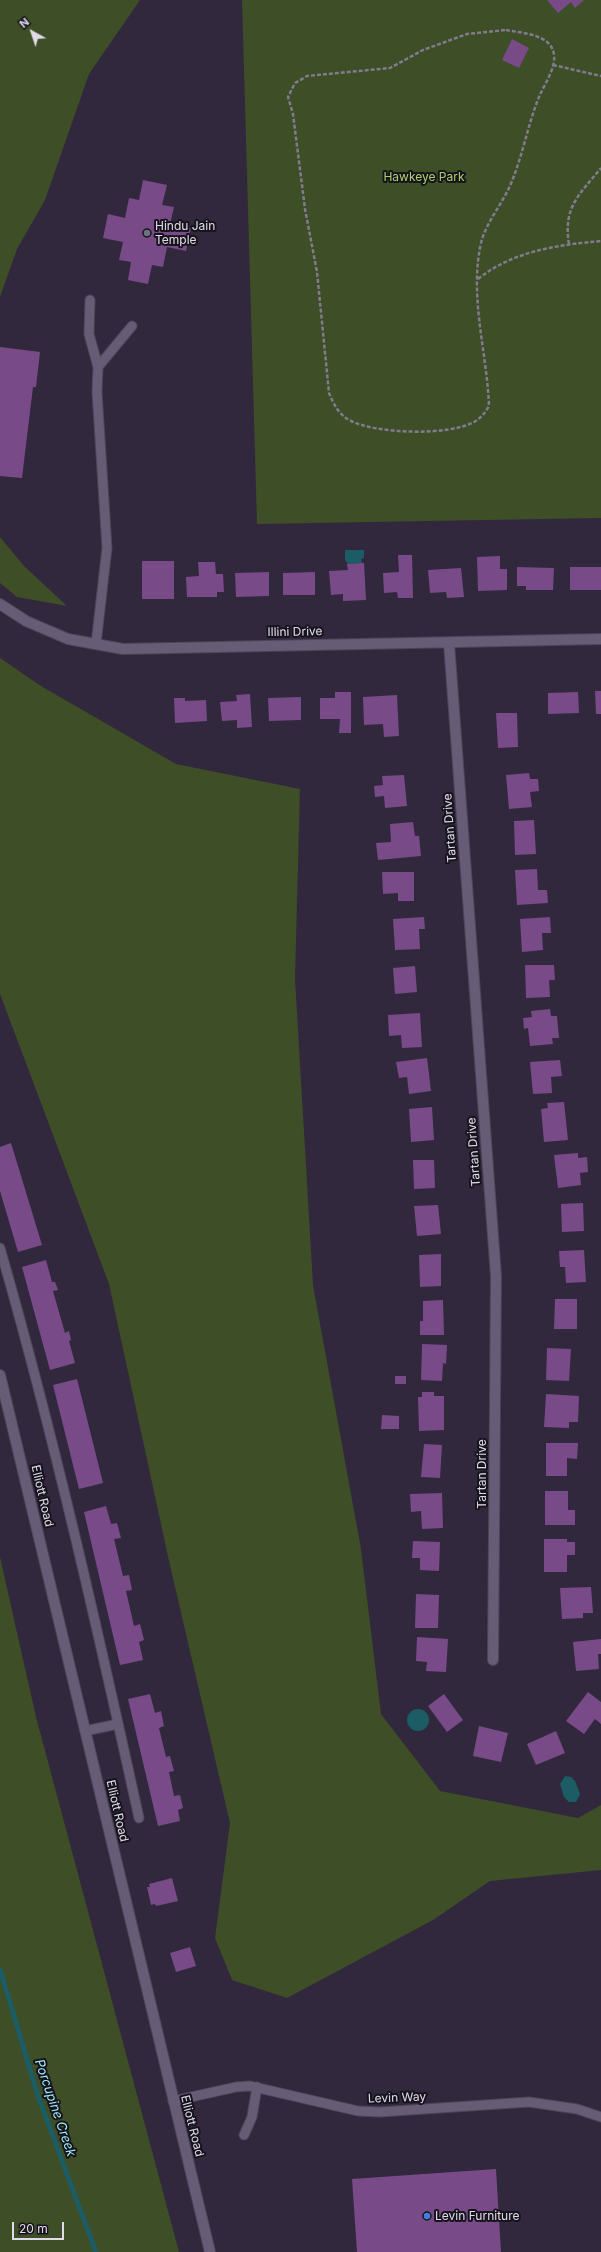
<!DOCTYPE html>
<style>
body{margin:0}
#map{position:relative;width:601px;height:2252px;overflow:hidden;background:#31283e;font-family:Inter,sans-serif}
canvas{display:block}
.north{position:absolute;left:12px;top:12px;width:40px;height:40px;-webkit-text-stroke:3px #17131d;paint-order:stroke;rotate:320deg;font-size:11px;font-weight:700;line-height:16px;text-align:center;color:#e0dbe9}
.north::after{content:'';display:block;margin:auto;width:14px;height:18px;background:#e0dbe9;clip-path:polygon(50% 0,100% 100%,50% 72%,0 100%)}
.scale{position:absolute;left:12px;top:2222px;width:52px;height:18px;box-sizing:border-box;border:2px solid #e0dbe9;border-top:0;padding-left:5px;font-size:12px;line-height:14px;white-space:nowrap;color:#e0dbe9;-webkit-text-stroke:3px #17131d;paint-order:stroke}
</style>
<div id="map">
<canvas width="601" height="2252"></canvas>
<div class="north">N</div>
<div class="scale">20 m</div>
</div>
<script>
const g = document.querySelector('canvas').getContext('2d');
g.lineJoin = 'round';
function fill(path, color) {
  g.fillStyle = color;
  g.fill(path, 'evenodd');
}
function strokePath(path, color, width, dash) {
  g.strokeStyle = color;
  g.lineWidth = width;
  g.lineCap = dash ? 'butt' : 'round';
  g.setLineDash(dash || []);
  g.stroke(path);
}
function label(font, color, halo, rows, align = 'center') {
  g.font = font + ' Inter,sans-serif';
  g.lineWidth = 4;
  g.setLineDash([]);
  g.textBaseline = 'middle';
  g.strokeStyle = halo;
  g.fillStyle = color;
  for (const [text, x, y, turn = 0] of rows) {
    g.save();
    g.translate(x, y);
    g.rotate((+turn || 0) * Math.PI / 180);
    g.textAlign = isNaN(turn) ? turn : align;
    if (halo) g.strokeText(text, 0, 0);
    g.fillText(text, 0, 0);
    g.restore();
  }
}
fill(new Path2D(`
 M0 0H140L89 74 45 200 17 249 0 297Z
 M242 0H601V518L257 524Z
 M0 537 24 566 67 606 17 597 0 583Z
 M0 658 41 686 176 764 300 789 295 979 313 1285 361 1549 381 1714 440 1791 578 1818 601 1805V1870L490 1881 433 1920 287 1998 232 1980 215 1938 230 1823 169 1561 109 1284 0 994Z
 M0 1557 36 1717 179 2252H0Z`), '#3e4e26');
fill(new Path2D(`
 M345 550H364V558L361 559 362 563 348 564 345 560Z
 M407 1720a11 11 0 1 1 22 0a11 11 0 1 1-22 0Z
 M565 1776 571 1777 575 1781 580 1794 576 1802H569L564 1797 560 1784Z`), '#1c5c64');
strokePath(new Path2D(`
 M0 1969 38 2096 96 2252`), '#1c5c64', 5);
fill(new Path2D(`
 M547 0H584L575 8 571 2 558 13Z
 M512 39 529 48 519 68 502 60Z
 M143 180 167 185 162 205 174 207 170 224 191 228 186 251 167 247 163 267 152 265 148 284 128 280 131 262 119 260 123 242 103 238 108 214 125 218 129 198 139 200Z
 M0 347 40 352 36 387H33L22 478 0 476Z
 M398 555H412L413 598H398L397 592 384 593 383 573 399 572Z
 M500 556V569H507V590L478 591 477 557Z
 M142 561H174V599H142Z
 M198 562H215L216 574H223L224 592H217V597H187L186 577 199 576Z
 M362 563H364L366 600 343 601V594L331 595 329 571 348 570 347 564Z
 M517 567 554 568 553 590H526V586H517Z
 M570 567H601V590H570Z
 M461 568 464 597 447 598 446 592 430 593 428 570Z
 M269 572V596L236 597 235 573Z
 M315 572V595H283V573Z
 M595 691H601V714H596Z
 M335 692H351V733H339L340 719H320V698H335Z
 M578 692 579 713 548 714V693Z
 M250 694 252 727 237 728V720L222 721 220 702 237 701 236 695Z
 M397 695 399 736 384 737 383 724 364 725 363 697Z
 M301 697V720L269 721 268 698Z
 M174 698H185V701L206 700 207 721 175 723Z
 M496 713H517L518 747 498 748Z
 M529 773 530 779H538L539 791 530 792 532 807 509 809 506 775Z
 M404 775 407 806 385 808 384 796 375 797 374 786 383 785 382 776Z
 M534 820 536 854 515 855 514 821Z
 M413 822 415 836H419L421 856 378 860 376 843 391 842 390 824Z
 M537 869 538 890H547L548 903 517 905 515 870Z
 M382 872H414V901H398V893L383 894Z
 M424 917 425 929H419L420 949 395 950 393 919Z
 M550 917 551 933H542L543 950 522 952 520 919Z
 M525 965H554L555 980H549L550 997 526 998Z
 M415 966 417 992 395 994 393 968Z
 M550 1009 551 1016H557L559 1038H552L553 1044 530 1046 528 1028 524 1029 523 1018 532 1017 531 1011Z
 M420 1013 422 1047 402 1048 401 1035 389 1036 388 1015Z
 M427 1058 431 1091 409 1094 407 1077 399 1078 396 1062Z
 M560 1060 562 1076 551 1077 552 1093 533 1094 530 1062Z
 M564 1102 568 1140 544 1142 541 1109 548 1108 547 1103Z
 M432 1107 434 1140 411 1142 409 1109Z
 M11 1143 42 1245 18 1252 0 1191V1147Z
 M578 1153V1158L587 1157 588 1172 580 1173 581 1185 558 1188 554 1155Z
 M413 1160H434L435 1188 414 1189Z
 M583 1203 584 1231 562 1232 561 1204Z
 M438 1205 441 1234 417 1236 414 1206Z
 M584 1250 586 1282 566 1283 565 1267H560L559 1251Z
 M441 1254V1286L420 1287 419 1255Z
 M46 1260 52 1282H55L58 1290 53 1291 65 1333 69 1331 71 1340 69 1341 75 1363 50 1370 22 1267Z
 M555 1299H577V1329H554Z
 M443 1300 444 1335H420V1321H423V1301Z
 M422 1344 447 1345 446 1364 443 1363 442 1381 421 1380Z
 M547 1348 571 1349 569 1381 546 1380Z
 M395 1376H406V1384H395Z
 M77 1379 103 1483 79 1489 53 1385Z
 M422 1392H434V1396H444V1430L419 1431 418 1397H422Z
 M546 1394 579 1396 578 1422H569V1428L544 1427Z
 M382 1415 399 1416V1429H381Z
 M546 1443H578L577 1459 567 1458V1476H546Z
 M424 1444 442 1445 440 1478 421 1477Z
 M545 1491H568V1510H575V1525H545Z
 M442 1493 443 1528 422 1529 421 1511 411 1512 410 1494Z
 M106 1506 111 1524 117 1523 121 1538 114 1539 123 1576 129 1575 132 1590 126 1591 134 1626 140 1624 144 1640 139 1642 143 1660 120 1665 84 1512Z
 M544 1539H567V1542H575V1555H567V1572H544Z
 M413 1541 440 1542 439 1571 420 1570V1558H412Z
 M591 1587 593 1613H583V1618L562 1619 560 1588Z
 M416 1594 439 1595 438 1628H415Z
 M417 1637 448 1639 446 1672 426 1671 427 1662 416 1661Z
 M601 1639V1654H598L599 1669 576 1671 573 1642Z
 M588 1692 601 1702V1724L595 1719 584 1734 566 1721Z
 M150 1694 155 1713 161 1711 164 1726 159 1728 166 1757 170 1756 174 1771 169 1772 174 1796 180 1795 183 1808 178 1810 180 1821 158 1826 128 1699Z
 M444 1694 463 1720 447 1732 428 1706Z
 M479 1726 508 1733 501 1762 473 1756Z
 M556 1731 565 1753 536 1765 527 1744Z
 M172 1878 178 1901 156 1906 155 1904 151 1905 147 1887H150L149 1884Z
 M190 1947 196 1966 176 1972 170 1953Z
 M496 2169 501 2252H357L352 2179Z`), '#784a87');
const lane = new Path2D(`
 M90 300 89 334 98 367
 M96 644 107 548 97 392 98 367 132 326
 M0 1248C54 1436 97 1627 139 1818
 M85 1731 118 1724
 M173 2101 236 2087 250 2086 358 2111 380 2112 529 2102 577 2109 601 2117
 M244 2135 252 2117 257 2087`);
const street = new Path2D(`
 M0 604 26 621 68 639 123 649 601 639
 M449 643 496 1276 493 1660`);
const secondary = new Path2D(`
 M0 1375 210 2252`);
strokePath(lane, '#4d4658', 11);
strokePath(street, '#4d4658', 12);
strokePath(secondary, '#4d4658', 12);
strokePath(new Path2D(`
 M506 30C521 33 552 34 554 55 556 68 544 85 539 97 528 124 523 154 512 181 504 202 486 222 481 243 469 297 487 352 489 406 485 413 481 418 474 422 448 436 378 434 351 421 339 415 334 405 329 393L317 272 305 209 293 114 288 97 295 83 307 76 390 68 423 50 467 34Z
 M553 65 601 76
 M569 244C563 207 579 195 601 168
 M478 279C513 251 557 245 601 241`), '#827b8e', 2.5, [4, 2]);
strokePath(lane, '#665c75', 9);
strokePath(street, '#665c75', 10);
strokePath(secondary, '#665c75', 10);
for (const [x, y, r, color] of [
 [147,233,4,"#6b7280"],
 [427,2216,4,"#3f7fe0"]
]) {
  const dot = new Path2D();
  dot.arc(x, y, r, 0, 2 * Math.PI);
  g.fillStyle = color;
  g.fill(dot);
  strokePath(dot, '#17131d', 1.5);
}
label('12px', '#aad16c', '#17131d', [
 ["Hawkeye Park",424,177]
]);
label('12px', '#e0dbe9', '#17131d', [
 ["Hindu Jain",155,226],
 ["Temple",155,240],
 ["Levin Furniture",435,2216]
], 'left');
label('12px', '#e0dbe9', '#17131d', [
 ["Illini Drive",295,632,-1],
 ["Tartan Drive",450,828,-94],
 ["Tartan Drive",474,1152,-94],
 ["Tartan Drive",482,1474,-90],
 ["Elliott Road",42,1496,77],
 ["Elliott Road",117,1811,77],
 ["Levin Way",397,2098,-2],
 ["Elliott Road",192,2126,76]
]);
label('italic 13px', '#9cf0fb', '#17131d', [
 ["Porcupine Creek",55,2108,71]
]);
</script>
